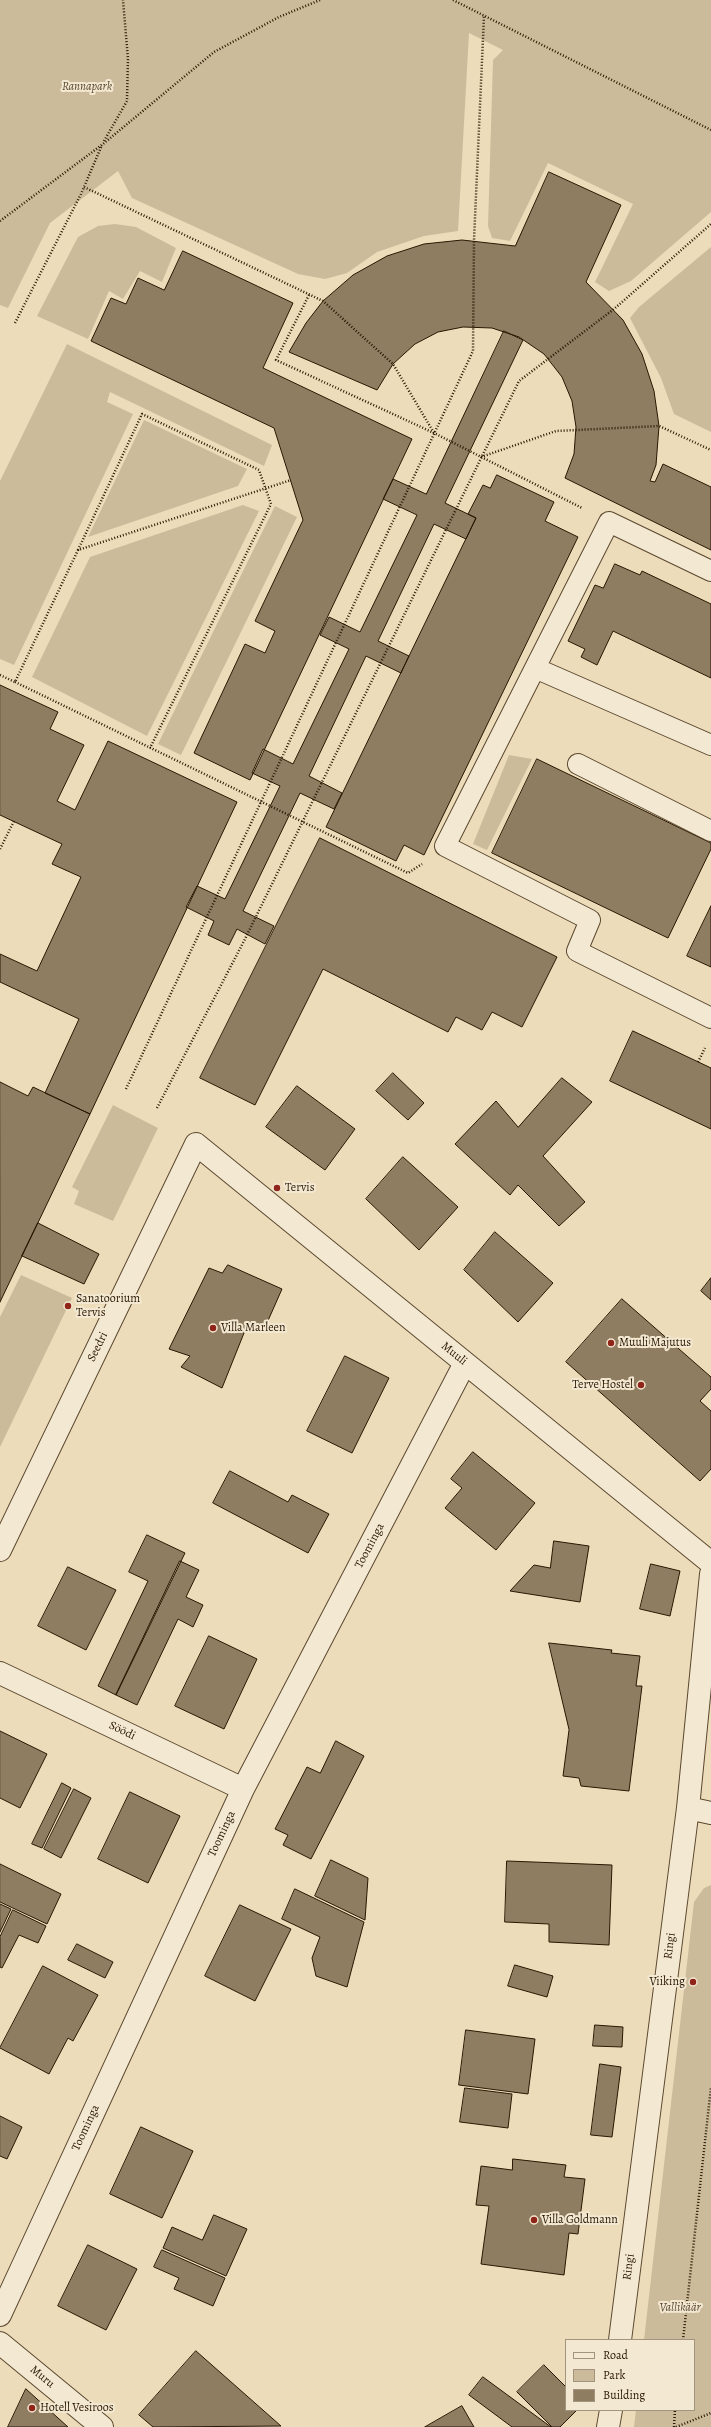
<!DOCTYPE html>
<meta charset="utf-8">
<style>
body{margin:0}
#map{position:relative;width:711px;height:2427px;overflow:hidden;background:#eddcb9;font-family:Alegreya,serif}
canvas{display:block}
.legend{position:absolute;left:565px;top:2339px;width:130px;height:72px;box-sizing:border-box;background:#f3e8d2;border:1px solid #a3947f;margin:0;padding:5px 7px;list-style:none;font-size:12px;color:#2a1702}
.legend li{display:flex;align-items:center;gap:8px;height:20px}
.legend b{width:20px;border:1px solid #a3947f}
</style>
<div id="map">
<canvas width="711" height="2427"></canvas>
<ul class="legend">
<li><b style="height:5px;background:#f3e8d2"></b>Road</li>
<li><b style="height:11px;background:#ccbb9a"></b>Park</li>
<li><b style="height:11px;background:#8f7d61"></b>Building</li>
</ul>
</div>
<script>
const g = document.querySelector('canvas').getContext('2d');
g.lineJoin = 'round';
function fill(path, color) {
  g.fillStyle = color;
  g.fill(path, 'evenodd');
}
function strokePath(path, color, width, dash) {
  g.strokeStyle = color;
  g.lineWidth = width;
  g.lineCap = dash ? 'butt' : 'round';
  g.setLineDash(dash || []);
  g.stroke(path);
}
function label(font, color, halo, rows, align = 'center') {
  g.font = font + ' Alegreya,serif';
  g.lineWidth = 4;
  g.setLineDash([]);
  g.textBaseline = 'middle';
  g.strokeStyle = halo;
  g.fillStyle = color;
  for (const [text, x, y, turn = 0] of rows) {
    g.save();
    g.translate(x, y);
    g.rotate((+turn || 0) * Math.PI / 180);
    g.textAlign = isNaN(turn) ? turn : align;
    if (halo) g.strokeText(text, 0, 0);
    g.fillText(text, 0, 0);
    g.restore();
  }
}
fill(new Path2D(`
 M0 0H711V212L631 281 609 291 595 282 633 204 548 163 510 241 492 238 488 226 493 60 503 50 469 33 458 231 424 236 377 252 347 273 325 279 298 274 132 198 118 171 50 223 8 308 0 305Z
 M115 224 136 227 176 248 162 282 140 271 123 299 109 291 88 339 37 316 78 237 98 226Z
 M711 247V432L674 414 661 378 630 318 639 307Z
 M67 344 272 445 264 466 110 392 107 402 133 414 14 665 0 659V481Z
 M144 420 247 469 238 486 88 537Z
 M243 505 259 511 147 736 32 677 90 557Z
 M275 506 297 517 181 755 158 744Z
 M509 755 532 759 487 850 473 844Z
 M113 1105 158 1128 113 1221 74 1204 79 1191 72 1187Z
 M21 1275 72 1298 0 1447V1317Z
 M711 1885V2427H634L636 2410H694V2340H644L694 1902 704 1888Z`), '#ccbb9a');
const building = new Path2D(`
 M549 172 621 205 586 282 623 320 642 354 654 391 659 426 656 465 650 481 655 482 663 464 711 487V550L565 478 574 454 576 427 572 401 562 377 544 354 519 337 492 328 463 327 438 332 415 344 393 364 377 390 289 352 306 323 323 301 353 275 387 256 424 244 462 240 515 246Z
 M183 251 293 303 263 368 412 439 250 780 194 753 245 644 265 653 275 631 255 621 303 520 274 428 91 341 111 298 126 304 138 278 164 290Z
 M504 331 523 340 445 503 476 518 466 539 434 524 378 641 409 656 401 673 366 656 309 776 342 793 334 809 300 793 243 911 274 926 265 944 237 929 229 945 208 935 214 921 186 907 197 886 225 899 280 786 252 773 263 749 293 764 349 649 320 635 329 617 360 632 417 515 383 499 393 479 426 494Z
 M497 475 554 502 545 521 578 537 424 855 404 845 396 861 326 827 476 518 468 514 483 485 490 488Z
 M615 564 640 575 642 571 711 604V678L613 631 597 665 581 657 585 649 568 641 595 585 603 588Z
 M0 685 58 712 50 729 84 745 57 801 75 810 108 741 237 802 90 1114 45 1093 79 1019 0 982V954L37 971 81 877 52 864 62 844 0 815Z
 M537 759 711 843V849L668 938 492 853Z
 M320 838 557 957 522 1027 492 1012 482 1030 456 1017 448 1032 323 969 255 1105 200 1078Z
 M711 906V967L687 956Z
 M633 1031 711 1068V1129L610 1081Z
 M393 1073 424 1103 408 1120 376 1091Z
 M562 1078 592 1102 543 1156 585 1202 559 1226 518 1185 510 1195 455 1144 496 1101 518 1127Z
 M0 1082 28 1096 33 1087 90 1114 0 1302Z
 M297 1086 355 1129 325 1170 266 1127Z
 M403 1157 458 1207 419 1250 366 1199Z
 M38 1223 99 1254 84 1284 22 1256Z
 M495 1232 553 1283 518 1322 464 1270Z
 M228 1265 282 1289 263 1332 248 1323 222 1388 181 1367 190 1356 169 1349 209 1268 222 1273Z
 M711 1278V1300L701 1291Z
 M622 1299 711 1377V1389L700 1401 711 1411V1469L700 1481 566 1362Z
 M345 1356 389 1378 352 1453 307 1431Z
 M473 1452 535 1503 496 1550 445 1508 462 1488 451 1479Z
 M230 1471 288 1502 292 1495 329 1514 308 1553 213 1503Z
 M147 1535 185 1553 116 1695 98 1686 148 1581 129 1572Z
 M554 1541 589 1546 580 1602 510 1591 534 1565 550 1568Z
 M180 1561 199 1570 186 1597 203 1605 193 1627 178 1619 137 1705 116 1695Z
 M651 1564 680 1571 670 1616 640 1609Z
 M68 1567 116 1590 86 1650 38 1626Z
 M209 1636 257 1659 224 1729 175 1706Z
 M549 1643 612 1650 611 1653 640 1656 636 1686H642L629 1791 581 1786 579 1778 563 1776 569 1730Z
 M0 1731 47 1754 20 1808 0 1798Z
 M336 1741 364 1756 311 1859 283 1845 288 1835 275 1829 307 1767 320 1773Z
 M62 1783 71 1788 42 1848 32 1844Z
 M74 1789 91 1798 61 1858 44 1849Z
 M130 1792 180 1816 148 1883 98 1859Z
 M331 1860 368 1878 365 1920 315 1896Z
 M507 1861 612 1865 609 1945 549 1942V1924L505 1922Z
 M0 1864 61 1894 47 1924 0 1902Z
 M295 1889 364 1922 347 1987 316 1976 312 1958 320 1937 282 1919Z
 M0 1904 11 1909 0 1932Z
 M240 1905 291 1929 255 2001 205 1976Z
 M13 1910 46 1926 38 1943 19 1935 2 1968 0 1967V1937Z
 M77 1944 113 1962 105 1978 68 1960Z
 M515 1965 553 1976 547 1997 508 1986Z
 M43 1966 98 1995 73 2041 68 2038 49 2074 0 2048Z
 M595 2025 623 2027 622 2047 593 2046Z
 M466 2030 535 2039 528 2094 459 2085Z
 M600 2064 621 2067 612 2137 591 2135Z
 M465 2088 512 2094 508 2128 460 2122Z
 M0 2116 22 2127 7 2159 0 2156Z
 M141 2127 193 2151 162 2218 110 2194Z
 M513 2159 566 2165 564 2177 585 2179 578 2234 569 2233 564 2275 481 2264 489 2206 476 2205 481 2166 512 2170Z
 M214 2215 247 2229 226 2276 163 2248 172 2227 202 2240Z
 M88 2245 137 2269 106 2330 58 2306Z
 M162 2250 225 2278 213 2306 174 2289 179 2278 154 2267Z
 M196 2351 281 2426 153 2427 139 2415Z
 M544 2365 566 2387V2410H577L560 2427H552L517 2392Z
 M483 2377 551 2427H512L469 2395Z
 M26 2389 68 2427H8Z
 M462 2406 474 2427H425Z`);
fill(building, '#8f7d61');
strokePath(building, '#2a1702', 1);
const lane = new Path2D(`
 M711 571 609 522 535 668 711 745
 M535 668 445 846 590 920 577 951 711 1018
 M578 764 711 831`);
const street = new Path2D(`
 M0 1550 196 1144 711 1563
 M0 1673 243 1789
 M688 1808 711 1813
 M0 2315 243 1789 465 1363
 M620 2340 688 1808 711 1574
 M0 2343 102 2427
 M608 2427 611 2410`);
strokePath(lane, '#5b4830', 22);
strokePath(street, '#5b4830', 24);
strokePath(new Path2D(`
 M453 0 711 130
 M104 141 127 101 128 59 123 0
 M84 187 323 301 393 364 434 433
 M0 221 103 144 214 52 279 17 320 0
 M309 295 276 360 434 433 582 508
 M15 323 81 194 102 145
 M481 457 556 431 659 426 711 450
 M78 550 142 414 259 470 271 504 150 748
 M0 675 15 682 78 550 291 480
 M15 682 408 873 422 864
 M0 849 14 821
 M698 1062 705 1048
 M126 1089 473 351 474 240 484 16
 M157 1108 244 941 519 381 614 309 711 224
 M683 2340 711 2087
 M674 2427 675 2410
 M676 2427 711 2413`), '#2a1702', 2.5, [1, 2]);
strokePath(lane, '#f3e8d2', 20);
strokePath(street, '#f3e8d2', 22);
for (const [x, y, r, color] of [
 [277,1188,4,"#8f2418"],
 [68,1306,4,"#8f2418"],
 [213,1328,4,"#8f2418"],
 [611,1343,4,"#8f2418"],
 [641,1385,4,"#8f2418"],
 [693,1982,4,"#8f2418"],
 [534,2220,4,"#8f2418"],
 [32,2408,4,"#8f2418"]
]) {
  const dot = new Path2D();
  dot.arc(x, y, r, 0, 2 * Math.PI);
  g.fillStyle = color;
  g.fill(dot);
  strokePath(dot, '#f3e8d2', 1.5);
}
label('italic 12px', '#5b4830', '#f3e8d2', [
 ["Rannapark",87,87],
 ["Vallikäär",680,2308]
]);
label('12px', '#2a1702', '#f3e8d2', [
 ["Tervis",285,1188],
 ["Sanatoorium",76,1299],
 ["Tervis",76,1313],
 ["Villa Marleen",221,1328],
 ["Muuli Majutus",619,1343],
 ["Terve Hostel",633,1385,"right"],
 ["Viiking",685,1982,"right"],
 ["Villa Goldmann",542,2220],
 ["Hotell Vesiroos",40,2408]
], 'left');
label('12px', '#2a1702', '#f3e8d2', [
 ["Seedri",98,1347,-64],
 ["Muuli",454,1354,39],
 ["Toominga",370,1546,-62],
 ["Söödi",122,1731,26],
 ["Toominga",222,1834,-65],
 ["Ringi",670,1946,-83],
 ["Toominga",86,2128,-65],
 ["Ringi",629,2267,-83],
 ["Muru",42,2377,40]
]);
</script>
